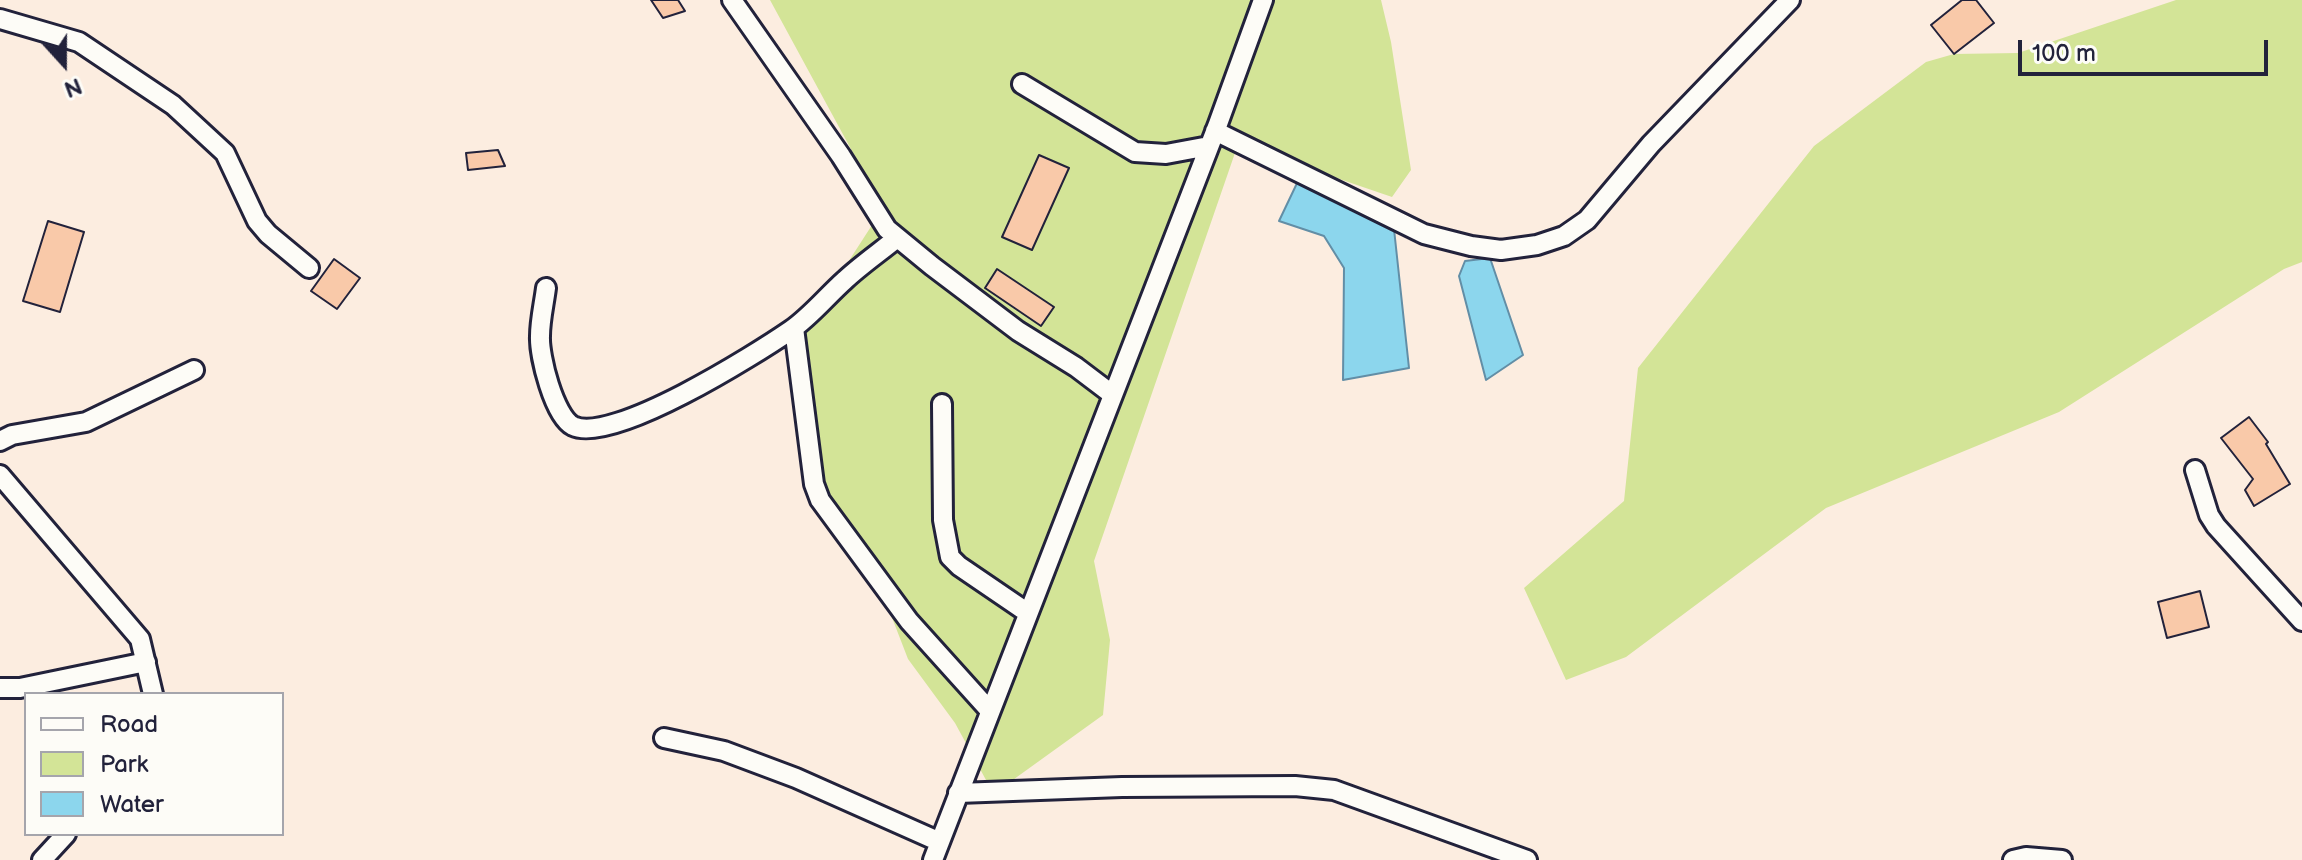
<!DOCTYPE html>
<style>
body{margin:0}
#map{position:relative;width:2302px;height:860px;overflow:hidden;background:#fcede0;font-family:"Balsamiq Sans",sans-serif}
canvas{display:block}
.legend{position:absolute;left:24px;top:692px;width:260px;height:144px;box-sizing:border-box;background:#fdfcf7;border:2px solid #a5a5ac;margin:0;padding:10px 14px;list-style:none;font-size:24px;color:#22223b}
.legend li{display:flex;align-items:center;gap:16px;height:40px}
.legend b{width:40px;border:2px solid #a5a5ac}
.north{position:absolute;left:24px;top:24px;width:80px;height:80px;-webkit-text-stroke:6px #fdfcf7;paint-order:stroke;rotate:159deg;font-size:22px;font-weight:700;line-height:32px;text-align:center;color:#22223b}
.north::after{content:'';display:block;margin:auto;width:28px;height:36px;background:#22223b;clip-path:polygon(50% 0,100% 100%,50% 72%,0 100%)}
.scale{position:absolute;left:2018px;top:40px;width:250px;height:36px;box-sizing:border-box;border:4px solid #22223b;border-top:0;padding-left:10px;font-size:24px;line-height:28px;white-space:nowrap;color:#22223b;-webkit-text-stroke:6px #fdfcf7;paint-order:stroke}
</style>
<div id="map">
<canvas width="2302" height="860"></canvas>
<ul class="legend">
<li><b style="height:10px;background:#fdfcf7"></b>Road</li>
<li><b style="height:22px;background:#d3e497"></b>Park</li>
<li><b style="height:22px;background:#8cd6ed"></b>Water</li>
</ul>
<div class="north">N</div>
<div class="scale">100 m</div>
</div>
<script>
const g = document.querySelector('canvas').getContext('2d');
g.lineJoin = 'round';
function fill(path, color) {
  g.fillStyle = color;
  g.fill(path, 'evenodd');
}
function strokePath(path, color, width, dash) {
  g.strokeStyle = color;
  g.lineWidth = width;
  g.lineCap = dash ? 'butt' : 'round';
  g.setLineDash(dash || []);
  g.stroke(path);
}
fill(new Path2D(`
 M770 0H1381L1391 42 1411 170 1392 197 1284 160 1236 150 1094 561 1110 640 1103 715 1010 782 986 780 955 723 908 659 884 597 828 515 803 332 883 208Z
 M2176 0H2302V262L2284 269 2059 412 1826 508 1626 657 1566 680 1524 588 1624 501 1638 368 1814 146 1926 62 1954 54 2018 53Z`), '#d3e497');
const water = new Path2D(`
 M1299 179 1394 229 1409 368 1343 380 1344 268 1324 236 1279 221Z
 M1490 258 1523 355 1486 380 1459 276 1465 261Z`);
fill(water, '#8cd6ed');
strokePath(water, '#628ea6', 2);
const building = new Path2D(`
 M651 0H678L685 11 663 18Z
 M1962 0H1976L1994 23 1954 54 1931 25Z
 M498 150 505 166 468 170 466 153Z
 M1039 155 1069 168 1032 250 1002 237Z
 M48 221 84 232 60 312 23 301Z
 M334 259 360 278 337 309 311 291Z
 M997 269 1054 307 1041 326 985 288Z
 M2249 417 2268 442 2266 444 2290 484 2254 506 2245 490 2253 479 2221 438Z
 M2200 591 2209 627 2167 638 2158 602Z`);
fill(building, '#f9c9a9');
strokePath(building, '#22223b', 2);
const minor = new Path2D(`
 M732 0 841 156 887 229 932 266 1018 331 1076 367 1113 395
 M0 19 79 42 173 105 225 153 257 221 268 234 309 268
 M1022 84 1135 152 1166 154 1209 146
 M1215 131 1424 234 1471 246 1501 250 1537 245 1564 236 1587 220 1651 144 1790 0
 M546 288C544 304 540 320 540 336 539 356 554 416 573 426 612 445 756 354 791 330 811 316 827 296 845 280 861 265 880 252 897 238
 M794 328 814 484 820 500 909 621 990 711
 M942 404 943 520 950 557 959 566 1028 613
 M0 441 12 435 86 422 194 370
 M2195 470 2209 515 2216 526 2302 621
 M0 475 140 639 153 694
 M0 688H20L146 662
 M664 738 724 751 796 778 940 842
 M958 793 1122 787 1295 786 1334 790 1527 860
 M42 860 66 834
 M933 860 1218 124 1263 0
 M2013 860 2026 857 2062 860`);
strokePath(minor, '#22223b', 24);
strokePath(minor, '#fdfcf7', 18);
</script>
